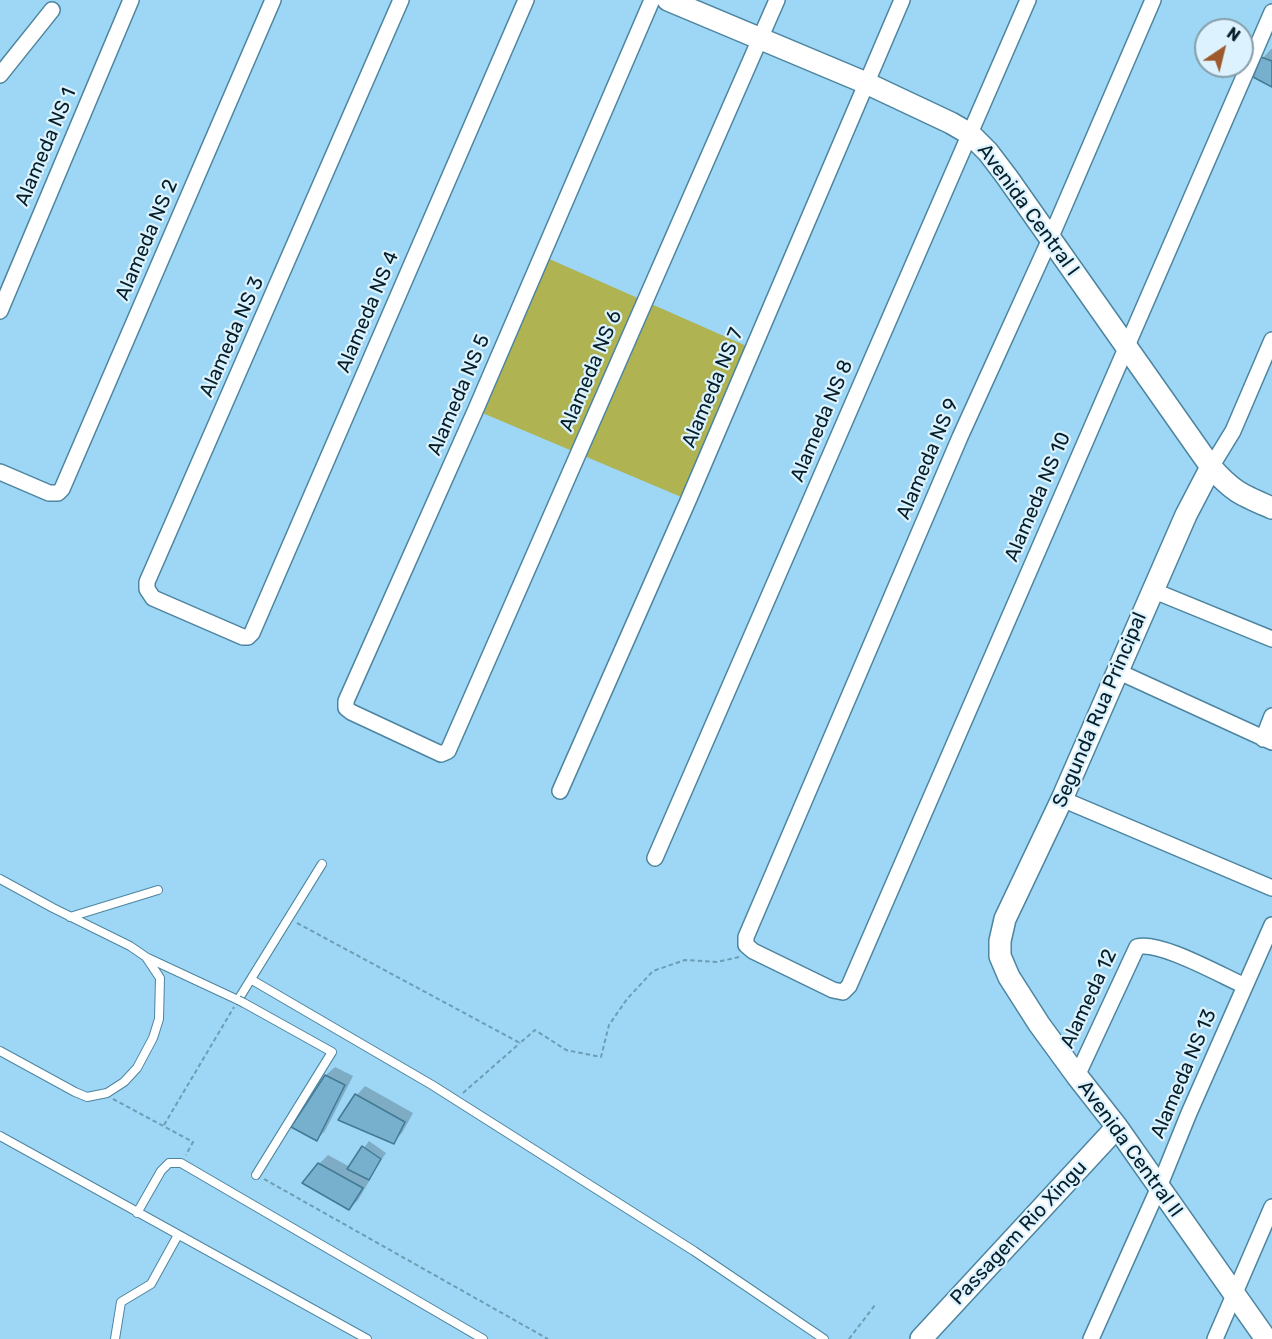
<!DOCTYPE html>
<style>
body{margin:0}
#map{position:relative;width:1272px;height:1339px;overflow:hidden;background:#9dd7f5;font-family:Rubik,sans-serif}
canvas{display:block}
.north{position:absolute;left:1194px;top:18px;width:60px;height:60px;box-sizing:border-box;background:#dcf3ff;border:2px solid #869ea9;border-radius:50%;rotate:35deg;font-size:16px;font-weight:700;line-height:24px;text-align:center;color:#061e28}
.north::after{content:'';display:block;margin:auto;width:21px;height:27px;background:#9e592c;clip-path:polygon(50% 0,100% 100%,50% 72%,0 100%)}
</style>
<div id="map">
<canvas width="1272" height="1339"></canvas>
<div class="north">N</div>
</div>
<script>
const g = document.querySelector('canvas').getContext('2d');
g.lineJoin = 'round';
function fill(path, color) {
  g.fillStyle = color;
  g.fill(path, 'evenodd');
}
function strokePath(path, color, width, dash) {
  g.strokeStyle = color;
  g.lineWidth = width;
  g.lineCap = dash ? 'butt' : 'round';
  g.setLineDash(dash || []);
  g.stroke(path);
}
function label(font, color, halo, rows, align = 'center') {
  g.font = font + ' Rubik,sans-serif';
  g.lineWidth = 4.5;
  g.setLineDash([]);
  g.textBaseline = 'middle';
  g.strokeStyle = halo;
  g.fillStyle = color;
  for (const [text, x, y, turn = 0] of rows) {
    g.save();
    g.translate(x, y);
    g.rotate((+turn || 0) * Math.PI / 180);
    g.textAlign = isNaN(turn) ? turn : align;
    if (halo) g.strokeText(text, 0, 0);
    g.fillText(text, 0, 0);
    g.restore();
  }
}
fill(new Path2D(`
 M538 254 751 348 686 499 473 409Z`), '#afb351');
fill(new Path2D(`
 M1271 49H1272V85L1263 58Z
 M335 1067 353 1076 325 1131 316 1140 326 1075Z
 M365 1086 413 1113 402 1133 393 1142 341 1119 357 1095Z
 M369 1141 386 1153 369 1178H371L358 1200 349 1209 319 1164 328 1155 350 1167Z`), '#0003');
const building = new Path2D(`
 M1261 57 1272 61V87L1253 77Z
 M325 1075 345 1085 317 1141 291 1127Z
 M355 1094 405 1122 394 1144 338 1120Z
 M362 1146 381 1159 369 1180 347 1169Z
 M318 1163 363 1188 349 1210 302 1183Z`);
fill(building, '#77b0cd');
strokePath(building, '#427995', 1.5);
const lane = new Path2D(`
 M0 879 53 908 130 946 146 957 160 978 159 1019 153 1038 137 1068 124 1082 107 1093 87 1097 75 1092 0 1051
 M70 917 158 890
 M148 958 238 1000 322 864
 M252 980 432 1085 694 1251 824 1339
 M244 1003 332 1052 256 1175
 M0 1136 367 1339
 M137 1213 161 1171 169 1163H181L483 1339
 M115 1339 121 1302 151 1284 178 1235`);
const street = new Path2D(`
 M401 0 147 582V589L153 598 243 637H248L252 633 526 0
 M652 0 476 409 346 701V708L351 712 441 754 448 751 777 0
 M1153 0 1050 239 960 437 746 937V945L753 951 833 990 843 992 849 986 1272 12
 M0 75 52 10
 M0 311 131 0
 M1211 467 1233 431 1272 340
 M0 472 49 493H58L62 489 273 0
 M1152 590 1272 639
 M1117 671 1272 742
 M1263 739 1272 716
 M560 791 688 501 902 0
 M1062 799 1272 888
 M655 858 1028 0
 M1077 1076 1137 947C1159 940 1222 976 1245 986
 M1091 1339 1159 1187 1189 1113 1272 925
 M1215 1339 1272 1207`);
const secondary = new Path2D(`
 M668 0 866 83 951 123 970 134 988 152 1007 177 1211 467C1233 492 1242 495 1272 508
 M1211 467 1186 515 1062 799 1005 919 1000 941V956L1009 977 1039 1024 1077 1076 1117 1127 1266 1339
 M921 1339 1117 1127`);
strokePath(lane, '#4d85a0', 10);
strokePath(street, '#4d85a0', 18);
strokePath(secondary, '#4d85a0', 24);
strokePath(new Path2D(`
 M297 923 520 1043 535 1030 566 1050 601 1057 609 1025 627 999 653 971 685 960 717 962 739 957
 M463 1093 520 1043
 M113 1099 193 1142 186 1155
 M164 1125 234 1007
 M264 1179 548 1339
 M849 1339 875 1305`), '#6d9db4', 2, [4.5, 3]);
strokePath(lane, '#fff', 8);
strokePath(street, '#fff', 15);
strokePath(secondary, '#fff', 21);
const laneBridge = new Path2D(`
 M238 1000 244 1003`);
strokePath(laneBridge, '#4d85a0', 10, []);
strokePath(laneBridge, '#fff', 8);
label('20px', '#061e28', '#dcf3ff', [
 ["Alameda NS 1",46,147,-67],
 ["Avenida Central I",1028,210,54],
 ["Alameda NS 2",147,240,-67],
 ["Alameda NS 4",368,312,-67],
 ["Alameda NS 3",232,337,-66],
 ["Alameda NS 6",591,371,-67],
 ["Alameda NS 7",713,388,-67],
 ["Alameda NS 5",459,395,-67],
 ["Alameda NS 8",822,421,-67],
 ["Alameda NS 9",928,459,-67],
 ["Alameda NS 10",1038,497,-67],
 ["Segunda Rua Principal",1100,710,-67],
 ["Alameda 12",1089,999,-65],
 ["Alameda NS 13",1184,1074,-67],
 ["Avenida Central II",1130,1149,54],
 ["Passagem Rio Xingu",1019,1233,-47]
]);
</script>
